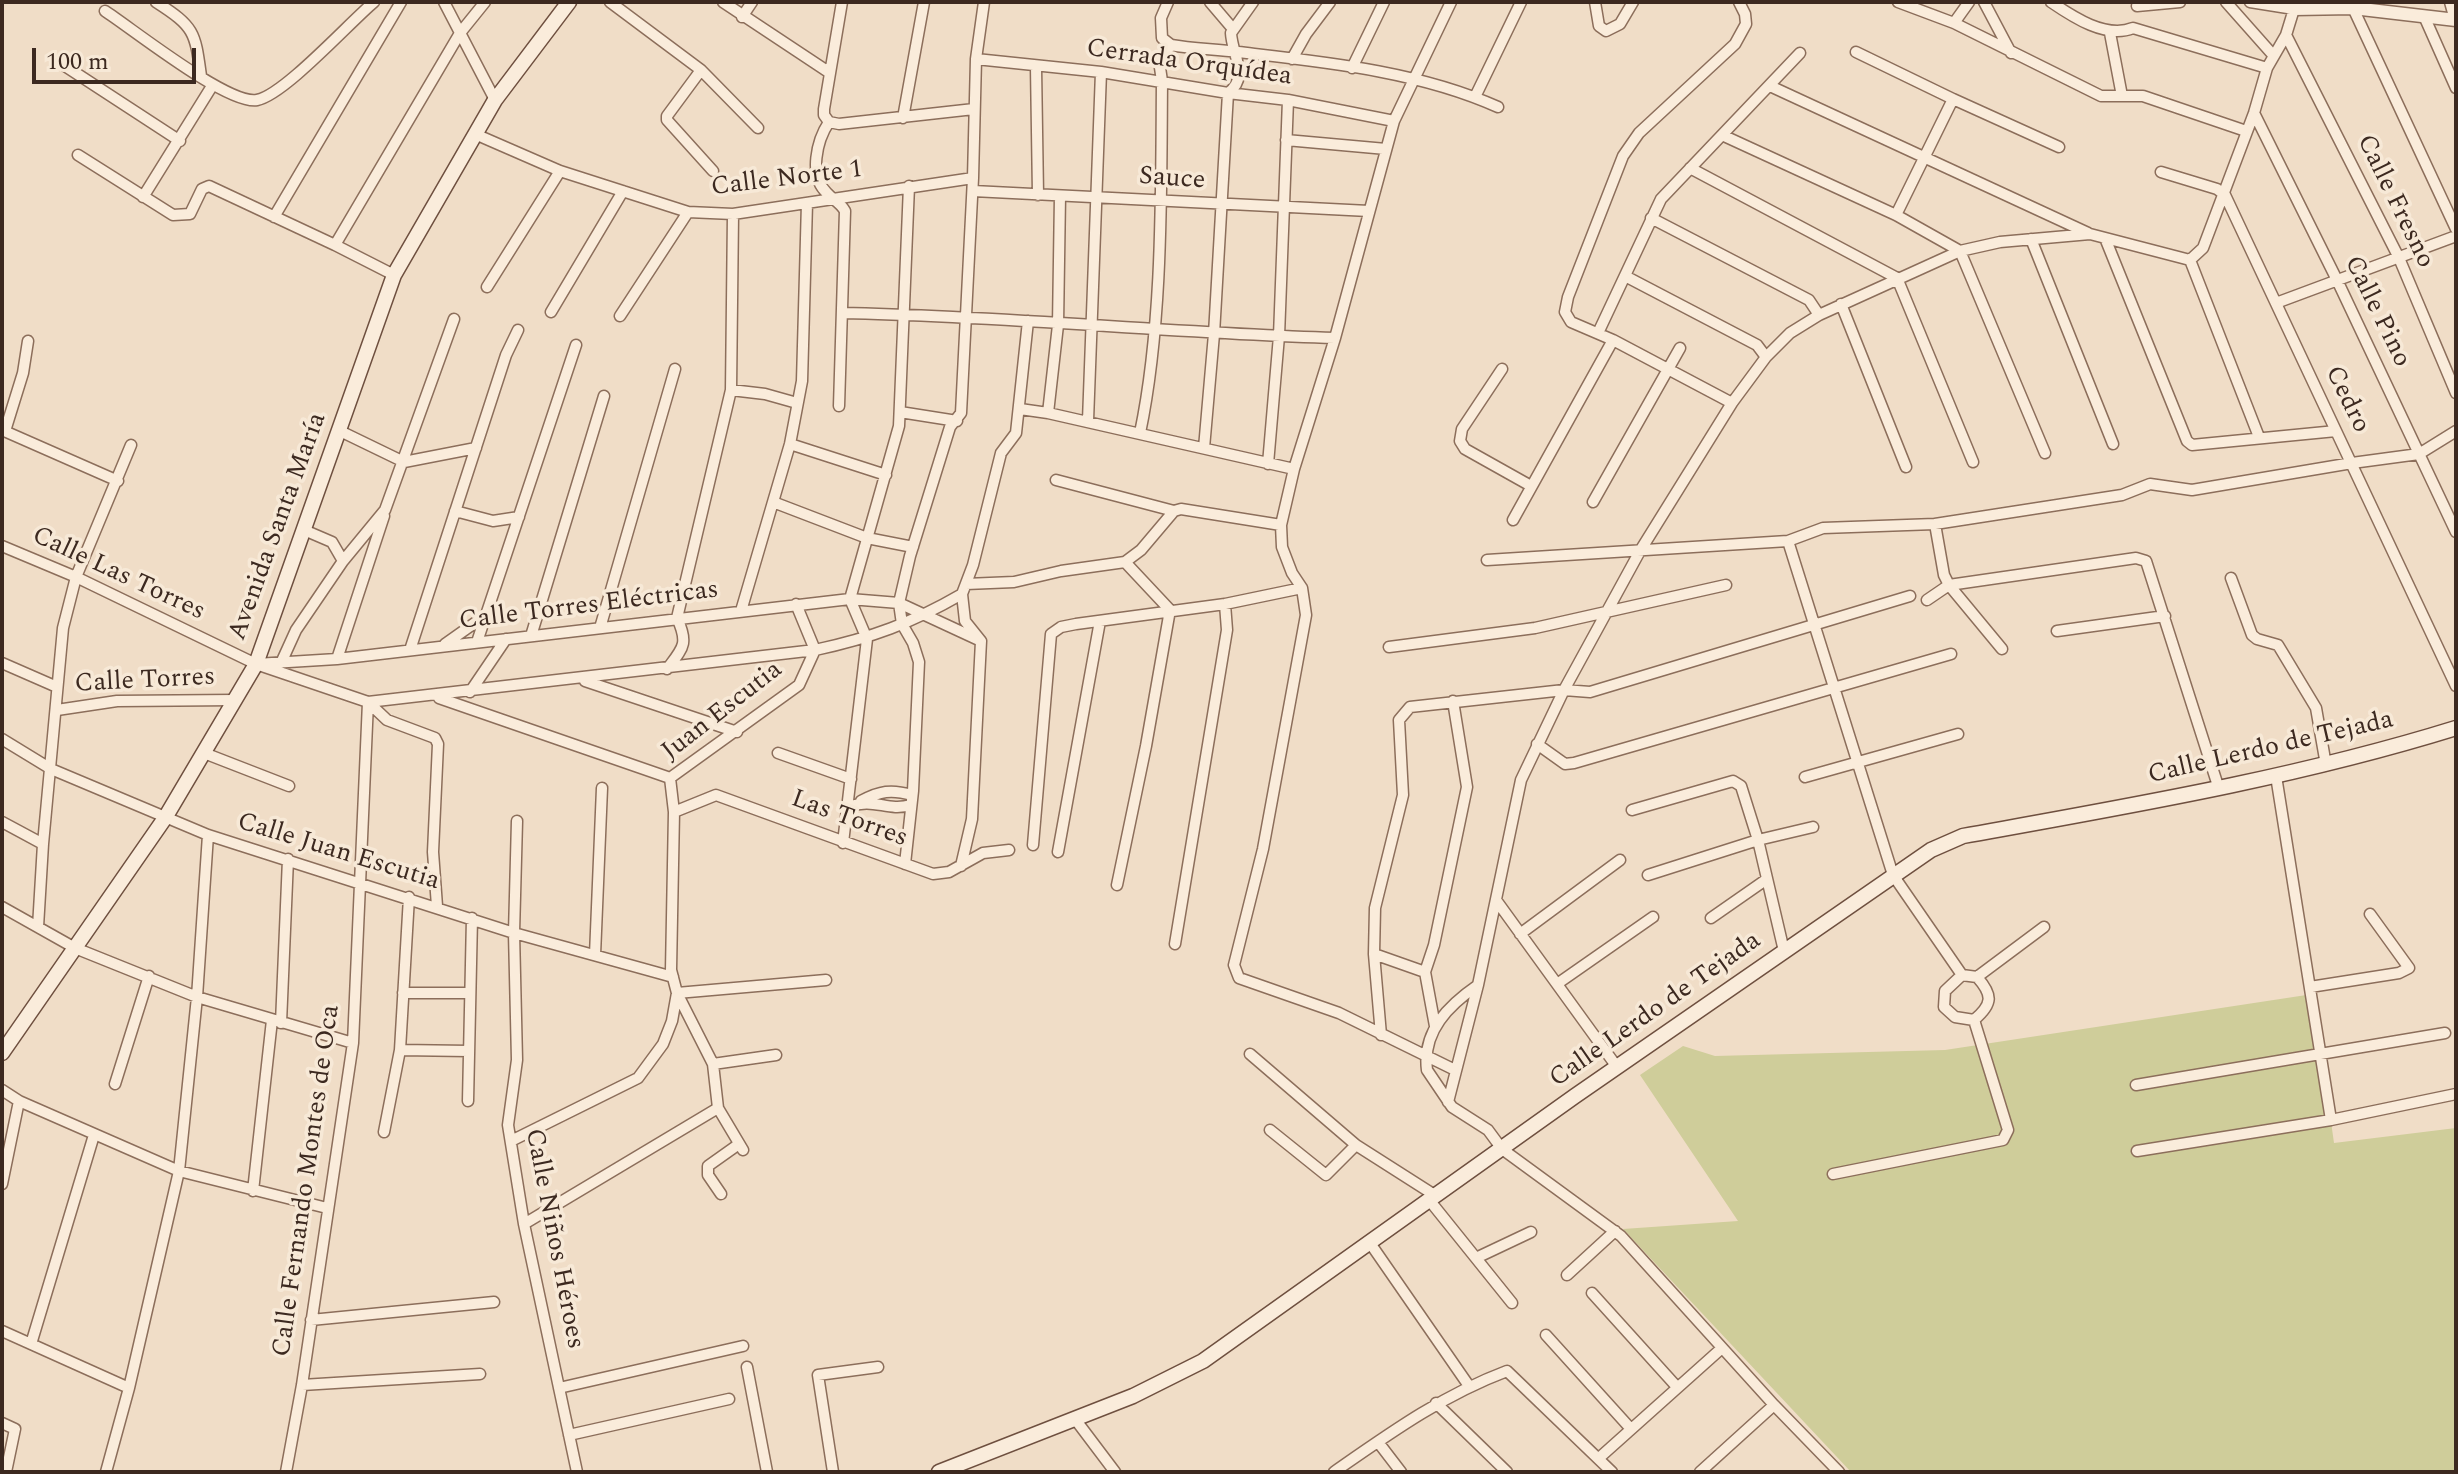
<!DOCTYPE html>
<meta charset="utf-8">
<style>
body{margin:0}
#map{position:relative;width:2458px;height:1474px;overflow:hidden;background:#f0ddc7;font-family:Spectral,serif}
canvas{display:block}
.frame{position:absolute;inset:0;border:4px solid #3c2920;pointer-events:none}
.scale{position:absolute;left:32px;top:48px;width:164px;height:36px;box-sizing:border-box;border:4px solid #3c2920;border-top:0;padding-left:10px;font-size:24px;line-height:28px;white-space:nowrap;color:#3c2920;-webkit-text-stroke:6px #f7e9d7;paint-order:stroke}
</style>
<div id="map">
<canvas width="2458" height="1474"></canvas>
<div class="frame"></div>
<div class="scale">100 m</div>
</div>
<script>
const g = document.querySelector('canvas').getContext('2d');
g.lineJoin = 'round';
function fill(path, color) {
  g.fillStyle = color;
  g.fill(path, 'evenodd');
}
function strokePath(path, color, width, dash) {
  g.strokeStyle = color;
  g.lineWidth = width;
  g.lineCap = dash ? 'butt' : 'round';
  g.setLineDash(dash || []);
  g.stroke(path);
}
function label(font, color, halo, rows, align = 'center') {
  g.font = font + ' Spectral,serif';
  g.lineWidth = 7;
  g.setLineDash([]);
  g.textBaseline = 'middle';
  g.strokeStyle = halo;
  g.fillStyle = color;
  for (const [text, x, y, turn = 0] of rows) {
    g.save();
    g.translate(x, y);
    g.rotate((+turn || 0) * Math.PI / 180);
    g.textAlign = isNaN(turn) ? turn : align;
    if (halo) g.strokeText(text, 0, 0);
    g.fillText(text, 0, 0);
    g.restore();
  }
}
fill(new Path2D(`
 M2313 994 2334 1143 2456 1128V1472H1851L1623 1229 1738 1221 1640 1075 1683 1046 1715 1056 1945 1050Z`), '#cfcd9a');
const minor = new Path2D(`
 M156 2C195 27 195 32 201 76
 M444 2 495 100
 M610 2 701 70 758 128
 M723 2 830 73
 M1168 2 1161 18 1162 38 1171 45C1193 49 1216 49 1238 52 1324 62 1418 71 1498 107
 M1210 2 1233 29
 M1451 2 1394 121 1335 338 1294 469 1281 525 1282 547 1292 573 1302 588 1306 615 1263 849 1234 965 1239 978 1339 1013 1455 1070
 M1595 2 1599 26 1606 31 1620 24 1633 2
 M1898 2 1954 23 2101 96H2143L2246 131
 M1984 2 2011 53
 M2051 2C2073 17 2106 39 2133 28L2267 68
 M2226 2 2273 55
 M2250 2 2294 9
 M2450 2 2455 20
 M2137 6 2180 2
 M2353 8 2456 229
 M105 11C134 30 228 105 257 100 284 95 349 23 374 2
 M2424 16 2456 88
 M742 17 752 2
 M1954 23 1969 2
 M2110 33 2122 96
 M2286 35 2399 258 2456 393
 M1856 52 1953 99 2059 147
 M976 59 1101 72 1228 93 1288 100 1394 121
 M1292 59 1306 34 1330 2
 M65 66 180 141
 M1036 67 1038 195
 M1352 68 1384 2
 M701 70 667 116V120L713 171
 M1770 86 2088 233
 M1475 97 1521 2
 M2254 113 2337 280 2456 532
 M903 118 924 2
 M829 122 839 124 974 109
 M475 134 560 171 688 212 733 214 973 178
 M1722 135 1896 215 1960 251 2045 453
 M1286 140 1386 149
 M78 155 173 215 190 214 202 189 209 186 335 245 394 275
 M1690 168 1897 278 1973 462
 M2161 172 2217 189 2225 195 2456 686
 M973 191 1369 211
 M143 197 212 86
 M1896 215 1953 99
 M274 217 401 2
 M1651 218 1809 300 1819 315
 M2105 238 2187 441 2192 445 2336 431
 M2031 239 2113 444
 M335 245 460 33 485 2
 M2190 260 2203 248 2254 113 2267 68 2286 35 2294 9
 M2190 260 2259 437
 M1625 276 1757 345 1766 357
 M487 287 560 171
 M2276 303 2456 236
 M1841 304 1906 467
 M551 312 623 191
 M842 313C1007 316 1170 333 1335 338
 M620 316 688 212
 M1598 333 1661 199 1800 53
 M1502 369 1462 429 1460 441 1465 449 1531 486
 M731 390 765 394 797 403
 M1732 403 1613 340 1571 322 1565 312 1568 297 1623 156 1639 133 1735 44 1746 24 1745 14 1739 2
 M839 406 845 211C840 202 833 200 827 193 808 176 817 140 829 122L824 115V109L842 2
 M1020 409 1048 413 1294 469
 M900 412 957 421
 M1048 413 1058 325 1060 196
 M1088 421 1101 72
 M2 430 118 481
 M5 431 23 373 28 341
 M340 431 404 462 476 448
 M1140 433C1163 323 1161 194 1162 81L1159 61 1171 45
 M790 444 886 475
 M1204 448 1214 334 1228 93C1250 77 1232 55 1231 33L1253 2
 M1268 464 1279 336 1288 100
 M1056 480 1174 511
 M773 502 867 538 913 547
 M1593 502 1680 348
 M455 511 493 521 519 517
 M1513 520 1613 340
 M1935 524 1944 575 1949 585 2002 649
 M304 530 332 542 343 561
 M1788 541 1893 875 1962 975
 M2 546 76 577 256 664 368 702 387 720 435 738 438 744 433 852 437 906
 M1487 560 1788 541 1823 528 1935 524 2122 495 2150 484 2192 490 2352 463 2419 454 2456 431
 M2231 578 2252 635 2257 639 2278 645 2316 708 2326 765
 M966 584 1014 582 1061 571 1125 562 1141 550 1174 511 1181 509 1281 525
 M1927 600 1949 585 2136 558 2146 561 2219 789
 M741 611 790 444 802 381 807 203
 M600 628 675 369
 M2057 631 2165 616
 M531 636 604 396
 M477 642 576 345
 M445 644 486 615
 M1389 647 1535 628 1726 585
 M410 650 506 355 518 330
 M337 659 384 516
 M2 663 57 687
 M281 663 296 630 343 561 385 510 454 319
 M256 664 337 659 850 599 899 603 981 641
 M667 669C683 648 689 644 677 618L731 390 733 214
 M585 681 737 732
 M470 692 506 639
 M439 698 670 778
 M368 702 815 650C871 638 912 623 962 594
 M57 710 117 701 236 700
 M2 739 51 769 208 835 514 933 673 977
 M1537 744 1565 764 1574 763 1951 654
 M204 753 289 786
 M778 753 851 779
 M2276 776 2331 1120
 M1805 777 1958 734
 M861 801C880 791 891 789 912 795
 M848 807C875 797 886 812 911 805
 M1632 810 1733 781 1741 786 1758 840 1784 951
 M674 812 716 795 933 874 949 872 983 853 1009 850
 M517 821 514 933 517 1060 508 1125 524 1224 577 1472
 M2 822 43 844
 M843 843 867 639 850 599 899 426 909 186
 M1033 845 1051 634 1061 627 1076 624 1225 604 1302 588
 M1058 852 1100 621
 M905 864 913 791 919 662 913 643 902 624 899 603 910 556 950 427 961 413 973 178 976 59 984 2
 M961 866 972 819 981 641 965 621 962 594 973 565 1001 453 1016 433 1028 321
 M1648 875 1758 840 1813 827
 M1117 885 1146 746 1170 610 1125 562
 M1496 900 1617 1067
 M2 907 75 948 197 997 353 1043
 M1711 918 1767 879
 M38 927 43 844 63 628 76 577 131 445
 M1520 934 1620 860
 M1175 944 1227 630 1225 604
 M1374 954 1425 972
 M595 955 602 788
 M1977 977 2044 927
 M1557 984 1653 917
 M1478 985C1449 1005 1422 1031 1427 1070L1452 1107 1488 1130 1502 1149 1621 1236 1774 1405 1839 1472
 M2310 987 2399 973 2409 968 2370 914
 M403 993H470
 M281 1023 288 859
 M1435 1026 1425 972 1434 945 1467 787 1453 701
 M1381 1035 1374 954 1375 908 1403 795 1399 720 1410 707 1564 690 1590 692 1910 596
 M400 1050 469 1051
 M1250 1054 1356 1145 1436 1196
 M713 1064 776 1055
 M115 1084 149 976
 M2136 1085 2445 1033
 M2 1090 19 1101 179 1171 327 1208
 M468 1101 472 918
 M1448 1102 1478 985 1521 780 1564 690 1640 551 1732 403 1766 357 1790 333 1819 315 1960 251 2000 242 2090 234 2190 260
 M1270 1130 1326 1175 1356 1145
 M384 1132 400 1050 409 897
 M511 1141 638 1078 663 1044 672 1021 677 993 826 980
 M743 1150 718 1108 713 1064 677 993 671 970 674 812 670 778 799 685 815 650 796 604
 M2137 1151 2331 1120 2456 1094
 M1833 1174 2003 1140 2008 1130 1974 1020 1955 1017 1944 1007 1945 991 1962 975 1977 977C1993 995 1993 1004 1974 1020
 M2 1184 19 1101
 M253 1191 272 1020
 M721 1194 708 1175V1166L739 1144
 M1430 1201 1512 1303
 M524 1224 718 1108
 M1370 1243 1469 1386
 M1476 1258 1531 1232
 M1567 1275 1615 1231
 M1592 1293 1677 1387
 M311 1320 494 1302
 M2 1331 129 1388
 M1546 1335 1631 1429
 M31 1344 94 1135
 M747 1367 767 1472
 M302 1385 480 1374
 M559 1388 743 1346
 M1436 1403 1507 1472
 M1075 1419 1115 1472
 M2 1423 15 1429 6 1472
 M569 1435 729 1399
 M1378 1442 1401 1472
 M1599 1458 1722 1348
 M106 1472 129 1388 179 1171 197 997 208 835
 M286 1472 302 1385 353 1043 368 702
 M833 1472 818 1375 878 1367
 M1334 1472C1390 1433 1443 1395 1507 1371L1612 1472
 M1700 1472 1774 1405`);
const tertiary = new Path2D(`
 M2294 9 2353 8 2456 20`);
const secondary = new Path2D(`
 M2 1053 165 818 256 664 394 275 495 100 569 2
 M939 1472 1133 1396 1203 1361 1575 1096 1931 850 1963 836C2129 806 2295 778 2456 728`);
strokePath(minor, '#8c6e5b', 13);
strokePath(tertiary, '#8c6e5b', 15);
strokePath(secondary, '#6e4f3f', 17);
strokePath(minor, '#faecdb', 10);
strokePath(tertiary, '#faecdb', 12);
strokePath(secondary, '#faecdb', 14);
label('26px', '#3c2920', '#f7e9d7', [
 ["Cerrada Orquídea",1189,64,8],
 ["Calle Norte 1",787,180,-7],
 ["Sauce",1172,180,4],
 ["Calle Fresno",2394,202,64],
 ["Calle Pino",2376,312,64],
 ["Cedro",2346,400,64],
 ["Avenida Santa María",279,527,-70],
 ["Calle Las Torres",118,575,25],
 ["Calle Torres Eléctricas",589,607,-7],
 ["Calle Torres",145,682,-3],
 ["Juan Escutia",723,712,-38],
 ["Calle Lerdo de Tejada",2271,749,-13],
 ["Las Torres",849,820,20],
 ["Calle Juan Escutia",338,853,17],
 ["Calle Lerdo de Tejada",1656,1011,-35],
 ["Calle Fernando Montes de Oca",308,1181,-82],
 ["Calle Niños Héroes",553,1239,79]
]);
</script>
